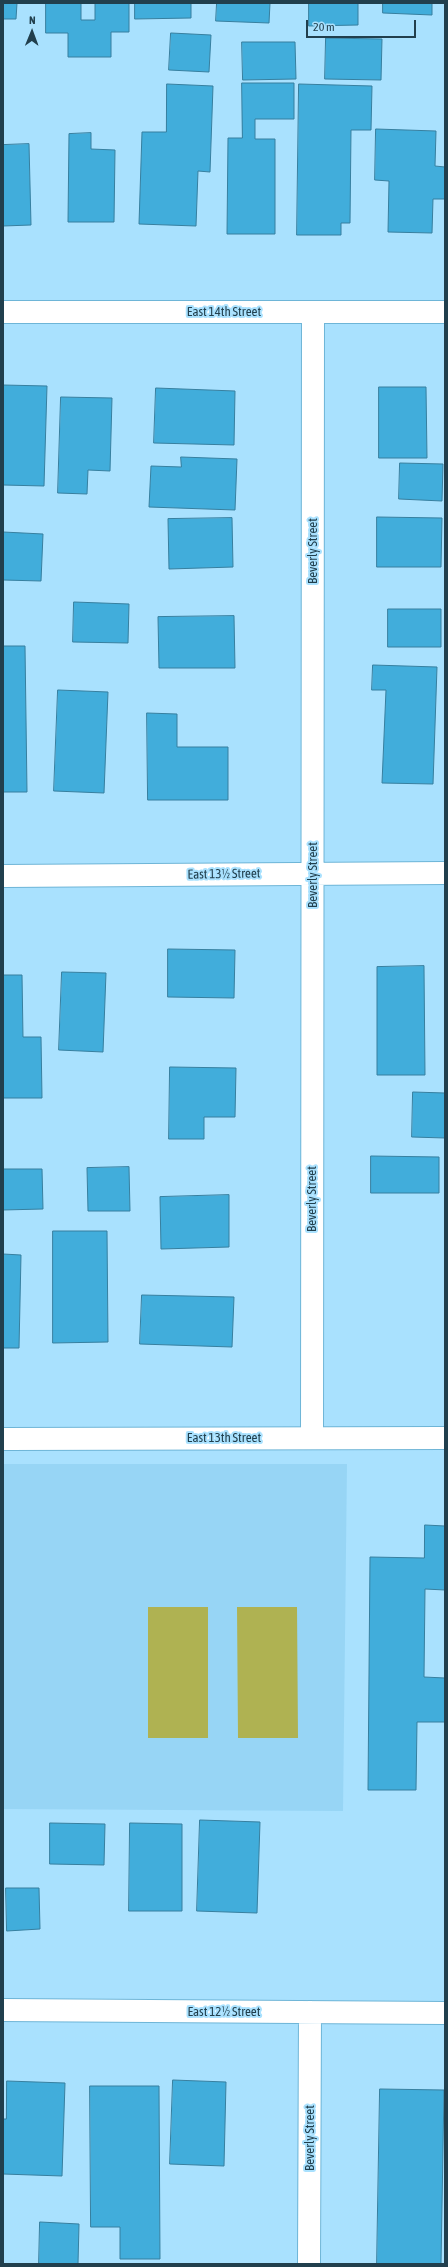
<!DOCTYPE html>
<meta charset="utf-8">
<style>
body{margin:0}
#map{position:relative;width:448px;height:2267px;overflow:hidden;background:#a9e1fe;font-family:"Asap Condensed",sans-serif}
canvas{display:block}
.frame{position:absolute;inset:0;border:4px solid #213f4d;pointer-events:none}
.north{position:absolute;left:12px;top:12px;width:40px;height:40px;-webkit-text-stroke:3px #a9e1fe;paint-order:stroke;rotate:1deg;font-size:11px;font-weight:700;line-height:16px;text-align:center;color:#213f4d}
.north::after{content:'';display:block;margin:auto;width:14px;height:18px;background:#213f4d;clip-path:polygon(50% 0,100% 100%,50% 72%,0 100%)}
.scale{position:absolute;left:306px;top:20px;width:110px;height:18px;box-sizing:border-box;border:2px solid #213f4d;border-top:0;padding-left:5px;font-size:12px;line-height:14px;white-space:nowrap;color:#213f4d;-webkit-text-stroke:3px #a9e1fe;paint-order:stroke}
</style>
<div id="map">
<canvas width="448" height="2267"></canvas>
<div class="frame"></div>
<div class="north">N</div>
<div class="scale">20 m</div>
</div>
<script>
const g = document.querySelector('canvas').getContext('2d');
g.lineJoin = 'round';
function fill(path, color) {
  g.fillStyle = color;
  g.fill(path, 'evenodd');
}
function strokePath(path, color, width, dash) {
  g.strokeStyle = color;
  g.lineWidth = width;
  g.lineCap = dash ? 'butt' : 'round';
  g.setLineDash(dash || []);
  g.stroke(path);
}
function label(font, color, halo, rows, align = 'center') {
  g.font = font + ' "Asap Condensed",sans-serif';
  g.lineWidth = 4;
  g.setLineDash([]);
  g.textBaseline = 'middle';
  g.strokeStyle = halo;
  g.fillStyle = color;
  for (const [text, x, y, turn = 0] of rows) {
    g.save();
    g.translate(x, y);
    g.rotate((+turn || 0) * Math.PI / 180);
    g.textAlign = isNaN(turn) ? turn : align;
    if (halo) g.strokeText(text, 0, 0);
    g.fillText(text, 0, 0);
    g.restore();
  }
}
fill(new Path2D(`
 M3 1464H347L343 1811 3 1809Z`), '#97d5f5');
fill(new Path2D(`
 M148 1607H208V1738H148Z
 M237 1607H297L298 1738H238Z`), '#afb252');
const building = new Path2D(`
 M3 3H17L16 19H3Z
 M46 3H81V20H95V3H129V32H111V57H68V33H46Z
 M135 3H191V18L135 19Z
 M217 3H270L269 23 216 21Z
 M309 3H358V25L309 26Z
 M383 3H432V15L383 13Z
 M171 33 211 35 209 72 169 70Z
 M326 38 382 39 381 80 325 79Z
 M242 42H295L296 79 243 80Z
 M242 83H294V119H255V139H275V234H227L228 138H242Z
 M167 84 213 86 210 172 198 171 196 226 139 224 142 132H166Z
 M299 84 372 86 371 130H351L350 223H341V235H297Z
 M376 129 436 131 435 166 445 167V199H433L432 233 388 232 389 181 375 180Z
 M91 133V149L115 150 114 222H68L69 134Z
 M29 144 31 225 3 226V145Z
 M3 385 47 386 44 486 3 485Z
 M379 387H426L427 458H379Z
 M156 388 235 391 234 445 154 443Z
 M61 397 112 398 110 471 88 470 87 494 58 493Z
 M181 457 237 459 235 510 149 507 151 466 181 467Z
 M400 463 443 464 442 501 399 499Z
 M377 517 442 518 441 567H377Z
 M232 518 233 567 169 569 168 519Z
 M3 532 43 534 41 581 3 580Z
 M74 602 129 604 128 643 73 642Z
 M388 609H441V647H388Z
 M234 616 235 668H159L158 617Z
 M3 646H25L27 792H3Z
 M373 665 437 667 433 784 382 783 386 690H372Z
 M58 690 108 692 104 793 54 791Z
 M147 713 177 714V747H228V800H148Z
 M168 949 235 950 234 998 168 997Z
 M424 966 425 1075H377V967Z
 M62 972 106 973 103 1052 59 1050Z
 M3 975H22L23 1037H41L42 1098H3Z
 M170 1067 236 1068 235 1117H204V1139H169Z
 M413 1092 445 1093V1138L412 1137Z
 M371 1156 439 1157V1193H371Z
 M129 1167 130 1211H88L87 1168Z
 M3 1169H42L43 1209 3 1210Z
 M229 1195V1247L161 1249 160 1197Z
 M53 1231H107L108 1342 53 1343Z
 M3 1254 21 1255 19 1348H3Z
 M142 1295 234 1297 232 1347 140 1344Z
 M425 1525 445 1526V1590L425 1589 424 1677 445 1678V1722H417L416 1790H368L370 1557 424 1558Z
 M200 1820 260 1822 257 1913 197 1911Z
 M50 1823 105 1824 104 1865 50 1864Z
 M130 1823 182 1824V1911H129Z
 M6 1888H39L40 1929 7 1931Z
 M173 2080 226 2082 224 2166 170 2164Z
 M7 2081 65 2083 62 2176 3 2174V2119H6Z
 M90 2086H159L160 2259H120V2227H91Z
 M380 2089 444 2090 441 2264H377Z
 M40 2222 79 2224 78 2264H39Z`);
fill(building, '#41addb');
strokePath(building, '#377f9f', 1);
const street = new Path2D(`
 M3 876 445 873
 M312 1438 313 313
 M3 1439 445 1438
 M3 2010 445 2013
 M309 2264 310 2012`);
const secondary = new Path2D(`
 M3 312H445`);
strokePath(street, '#6eb5d7', 24);
strokePath(secondary, '#6eb5d7', 24);
strokePath(street, '#fff', 22);
strokePath(secondary, '#fff', 22);
label('13px', '#213f4d', '#a9e1fe', [
 ["East 14th Street",224,312],
 ["Beverly Street",313,551,-90],
 ["East 13½ Street",224,874,-1],
 ["Beverly Street",313,875,-90],
 ["Beverly Street",312,1199,-90],
 ["East 13th Street",224,1438],
 ["East 12½ Street",224,2012],
 ["Beverly Street",310,2138,-90]
]);
</script>
